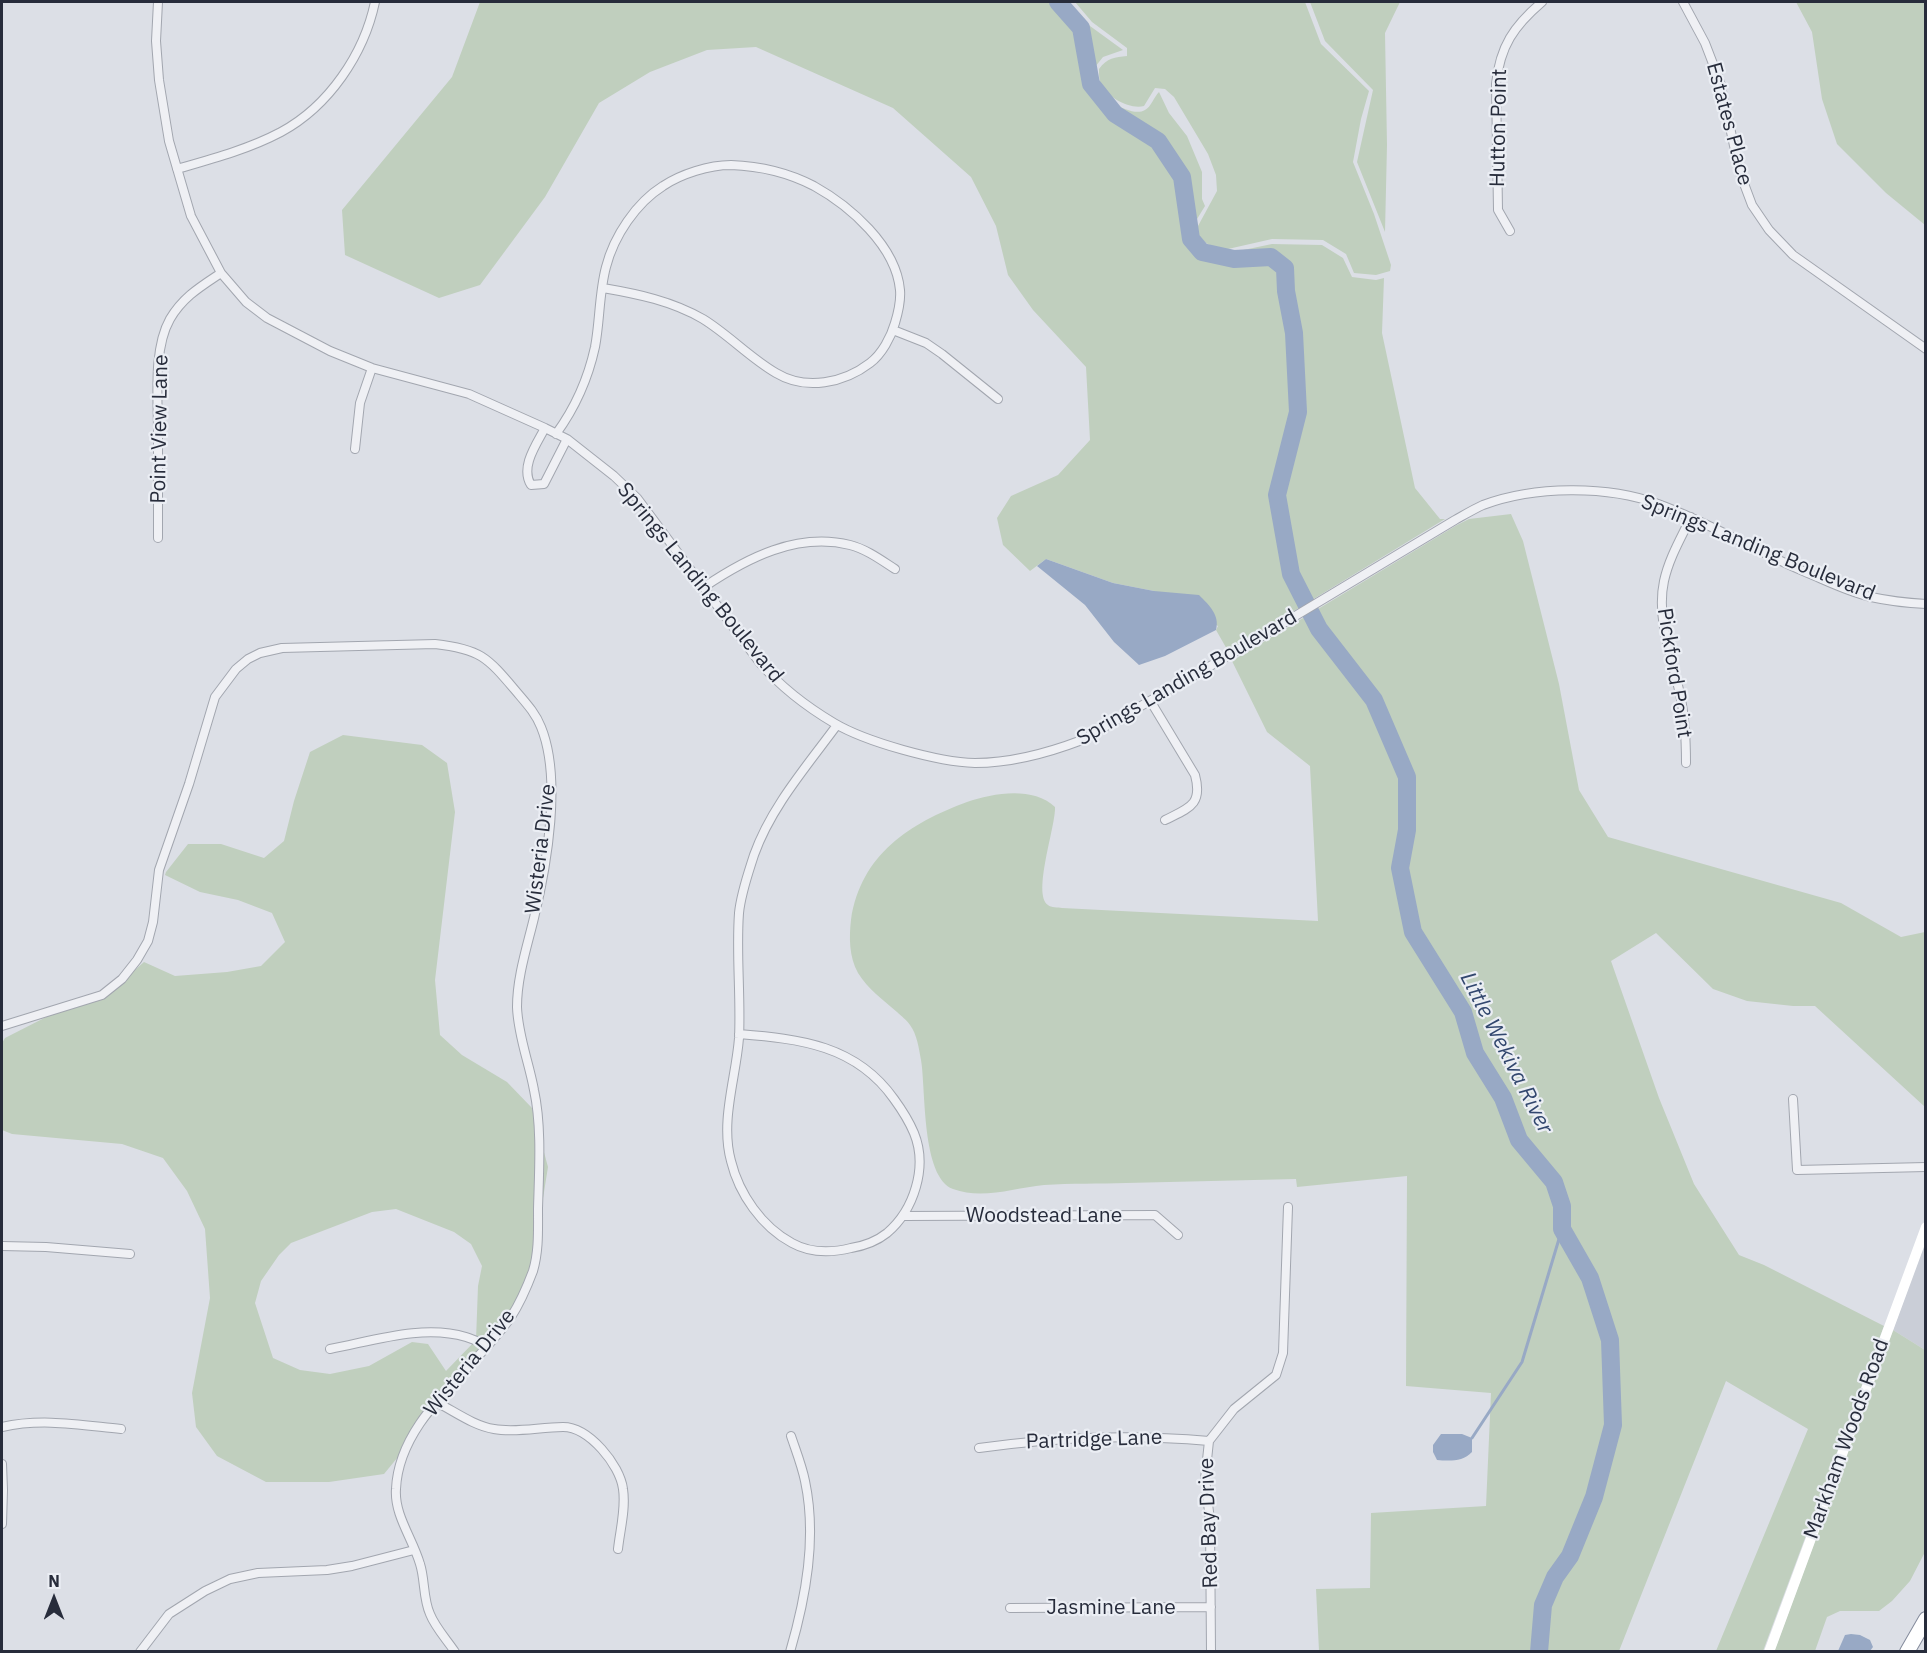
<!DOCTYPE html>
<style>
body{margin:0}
#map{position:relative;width:1927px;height:1653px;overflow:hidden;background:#dcdfe6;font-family:"IBM Plex Sans",sans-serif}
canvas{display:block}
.frame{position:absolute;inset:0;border:3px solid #272c3b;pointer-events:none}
.north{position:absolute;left:24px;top:1569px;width:60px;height:60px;-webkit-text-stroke:4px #ebeef4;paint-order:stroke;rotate:0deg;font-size:16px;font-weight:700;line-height:24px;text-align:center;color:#272c3b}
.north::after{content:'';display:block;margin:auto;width:21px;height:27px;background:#272c3b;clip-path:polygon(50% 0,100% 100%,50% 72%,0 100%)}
</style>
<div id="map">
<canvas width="1927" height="1653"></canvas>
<div class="frame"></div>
<div class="north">N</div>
</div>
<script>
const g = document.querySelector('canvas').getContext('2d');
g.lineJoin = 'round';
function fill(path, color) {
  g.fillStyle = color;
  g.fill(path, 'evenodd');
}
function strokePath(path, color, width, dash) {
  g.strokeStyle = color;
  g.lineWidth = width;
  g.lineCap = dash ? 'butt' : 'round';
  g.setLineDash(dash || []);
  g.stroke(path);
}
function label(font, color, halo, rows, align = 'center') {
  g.font = font + ' "IBM Plex Sans",sans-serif';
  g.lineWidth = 4.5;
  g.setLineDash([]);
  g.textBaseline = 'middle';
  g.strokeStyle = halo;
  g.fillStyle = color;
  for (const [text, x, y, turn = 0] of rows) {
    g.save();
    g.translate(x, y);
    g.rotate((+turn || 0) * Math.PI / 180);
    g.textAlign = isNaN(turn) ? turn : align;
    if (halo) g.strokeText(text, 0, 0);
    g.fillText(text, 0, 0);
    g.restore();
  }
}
fill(new Path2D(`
 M1925 1242V1350L1893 1330Z`), '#caced7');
fill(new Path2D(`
 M480 2H1069L1090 26 1123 50 1103 57 1095 67C1095 72 1094 81 1097 86 1102 98 1132 118 1145 110 1151 107 1154 97 1159 92L1169 113 1187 136 1202 172V199L1205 206 1194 224V236L1203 247 1214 252 1229 253 1272 244 1322 245 1343 258 1352 277 1376 280 1384 278 1382 333 1415 488 1440 519H1445L1228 651 1216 630 1218 626 1154 591 1113 583 1046 559 1030 571 1003 545 997 518 1011 496 1058 475 1090 440 1086 367 1033 310 1008 275 996 226 971 177 893 108 756 47 707 50 650 72 599 103 545 197 480 285 439 298 345 255 342 210 452 77Z
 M1075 2H1305L1321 44 1369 91 1361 119 1353 162 1374 214 1391 265 1390 271 1376 275 1354 273 1346 254 1323 240 1272 239 1228 249 1215 248 1206 243 1198 235V226L1217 191 1216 175 1208 154 1174 97 1165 89 1155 88 1144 106C1130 110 1107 97 1101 84 1099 80 1099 73 1099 69 1107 58 1115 57 1127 56V48L1092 22Z
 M1310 2H1400L1385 33 1387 145 1385 232 1357 162 1373 90 1325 41Z
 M1796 2H1925V225L1886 193 1837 144 1822 99 1812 32Z
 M1511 514 1523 541 1559 684 1579 790 1608 837 1841 903 1901 937 1925 932V1107L1815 1006H1793L1747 1001 1713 989 1656 933 1611 961 1659 1098 1694 1184 1739 1255 1764 1265 1884 1326 1763 1651H1716L1808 1429 1726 1381 1619 1651H1319L1316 1589 1370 1588 1371 1513 1486 1506 1491 1393 1406 1386 1407 1176 1297 1187 1296 1179C1240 1180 1183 1182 1126 1183 1099 1184 1071 1183 1044 1185 1014 1188 982 1200 953 1189 921 1177 926 1089 921 1060 919 1049 917 1034 910 1025 907 1020 901 1016 897 1012 883 1000 868 989 858 973 849 957 849 937 851 920 861 854 910 823 967 802 993 793 1033 786 1055 807 1056 826 1032 894 1048 905 1051 908 1058 907 1062 908L1318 921 1310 766 1267 732 1232 661 1457 525 1469 519Z
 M343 735 422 745 447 763 455 812 435 980 440 1035 462 1055 507 1082 532 1108 548 1167 532 1267 522 1306 384 1474 329 1482H266L217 1456 196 1427 192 1393 210 1298 205 1229 187 1191 163 1158 122 1144 12 1134 2 1130V1043L5 1038 56 1012 115 987 144 962 175 976 227 972 261 966 285 942 272 913 238 900 200 892 165 875 166 872 188 844H221L264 858 284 841 294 801 310 752ZM396 1209 454 1232 471 1244 482 1266 478 1286 476 1340 446 1371 428 1344 412 1342 369 1366 330 1374 300 1370 273 1358 255 1303 261 1281 279 1255 291 1243 372 1212Z
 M1893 1330 1925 1350V1552L1910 1581 1892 1601 1879 1611H1840L1827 1617 1815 1651 1774 1652Z`), '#c0cfbe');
fill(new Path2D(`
 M1046 559 1113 583 1154 591 1199 595C1209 605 1220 615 1216 630L1165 656 1139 665 1114 642 1085 605 1037 566Z
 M1441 1434H1462L1472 1438V1452C1463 1462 1449 1461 1437 1460L1433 1452V1445Z
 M1851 1634 1860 1635 1870 1640 1873 1647 1870 1651H1838L1845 1635Z`), '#98a9c5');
strokePath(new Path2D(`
 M1472 1438 1522 1362 1562 1229`), '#98a9c5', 3);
strokePath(new Path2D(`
 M1058 2 1081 28 1091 84 1115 114 1158 141 1182 177 1191 239 1202 252 1234 259 1271 257 1285 268 1286 291 1294 333 1298 412 1277 495 1291 574 1319 629 1374 700 1407 777V830L1400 868 1413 932 1463 1012 1475 1053 1503 1098 1519 1140 1554 1182 1562 1206V1229L1590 1278 1610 1340 1613 1425 1594 1497 1570 1556 1555 1577 1543 1605 1539 1652`), '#98a9c5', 18);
const street = new Path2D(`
 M158 2 156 41 159 80 169 141 191 216 221 273 246 302 267 318 330 351 372 368 469 394 545 428 567 439 614 476 637 498 760 663C781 687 807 707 834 723 866 742 938 762 975 763 1012 763 1048 753 1082 740L1257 639 1455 520C1464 515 1474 509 1483 505 1534 486 1607 485 1658 504 1708 522 1754 550 1803 571 1825 580 1848 592 1871 597 1889 601 1907 603 1926 604
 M1683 2 1705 43 1720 82 1740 173 1752 205 1769 230 1793 255 1926 349
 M177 169C212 159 249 149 281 132 329 106 364 54 375 2
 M1510 231 1498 210 1496 84C1500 46 1514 26 1542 2
 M893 330 926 343 942 354 998 399
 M545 428C536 445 520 467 531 485L544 484 567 439
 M556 434C575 408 588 379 595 347 600 321 599 293 606 267 614 236 636 203 663 186 681 174 709 165 731 165 759 166 789 173 814 186 850 206 896 246 900 290 901 301 898 313 895 323 891 337 882 354 870 363 844 383 806 391 776 373 750 358 729 335 703 319 672 301 638 294 603 288
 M355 449 360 403 372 368
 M158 538C158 503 158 468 158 432 158 398 153 349 170 319 183 297 200 287 221 273
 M704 587C747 558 797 532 850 545 866 549 881 560 895 569
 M1151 702 1195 775C1203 805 1189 808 1165 820
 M1686 763C1686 740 1685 717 1680 694 1672 658 1656 618 1664 581 1669 558 1681 538 1691 517
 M2 1026 102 995 122 979 137 960 148 941 153 922 159 870 189 784 215 697 236 669 248 659 260 653 282 648 435 644C480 649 487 657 515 690 525 702 535 712 541 727 562 778 547 865 534 918 527 947 517 977 517 1007 518 1036 529 1062 534 1090 542 1127 539 1171 538 1209 538 1230 539 1251 533 1271 527 1287 520 1303 511 1317 474 1371 399 1418 396 1489 394 1515 413 1539 420 1564 425 1579 423 1599 430 1614 435 1627 447 1640 455 1652
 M739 1034C800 1039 856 1045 894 1099 902 1110 909 1121 914 1133 928 1167 914 1210 887 1233 877 1241 863 1246 851 1248 831 1253 810 1253 792 1243 762 1227 739 1194 731 1161 720 1121 736 1078 739 1038 741 996 736 954 739 913 741 893 748 874 754 855 771 807 807 766 837 725
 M1793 1099 1797 1170 1926 1167
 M903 1216 1155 1215 1178 1235
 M2 1246 46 1247 130 1254
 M330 1349C373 1341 423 1324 466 1337 473 1339 481 1343 488 1346
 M436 1402C454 1411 474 1426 494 1429 516 1433 540 1427 563 1427 589 1427 620 1465 623 1489 626 1509 620 1530 618 1549
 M2 1427C42 1418 80 1425 121 1429
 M979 1448C1059 1437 1128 1434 1209 1441
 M2 1464 3 1490 2 1524
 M1010 1608 1211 1607
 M140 1652 169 1614 205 1591 230 1579 258 1573 327 1570 352 1566 414 1550
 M790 1652C806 1597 817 1537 805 1481 802 1466 796 1451 791 1436
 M1211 1652 1210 1520 1205 1479 1209 1441 1234 1409 1276 1375 1283 1353 1288 1207`);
const highway = new Path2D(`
 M1907 1652 1926 1619`);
strokePath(street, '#a2a6af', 10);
strokePath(highway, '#848b9c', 16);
strokePath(street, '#eff0f4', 8);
strokePath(new Path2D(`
 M1769 1652 1926 1227`), '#fff', 10);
strokePath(highway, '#fff', 14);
label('21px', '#272c3b', '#ebeef4', [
 ["Estates Place",1729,124,75],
 ["Hutton Point",1499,128,-89],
 ["Point View Lane",160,429,-89],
 ["Springs Landing Boulevard",1758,548,22],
 ["Springs Landing Boulevard",700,583,51],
 ["Pickford Point",1674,673,81],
 ["Springs Landing Boulevard",1187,678,-30],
 ["Wisteria Drive",541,849,-83],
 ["Woodstead Lane",1044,1216],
 ["Wisteria Drive",470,1363,-51],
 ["Markham Woods Road",1847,1439,-70],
 ["Partridge Lane",1094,1440,-2],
 ["Red Bay Drive",1209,1523,-92],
 ["Jasmine Lane",1111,1608]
]);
label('italic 22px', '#32476e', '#ebeef4', [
 ["Little Wekiva River",1506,1053,63]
]);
</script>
